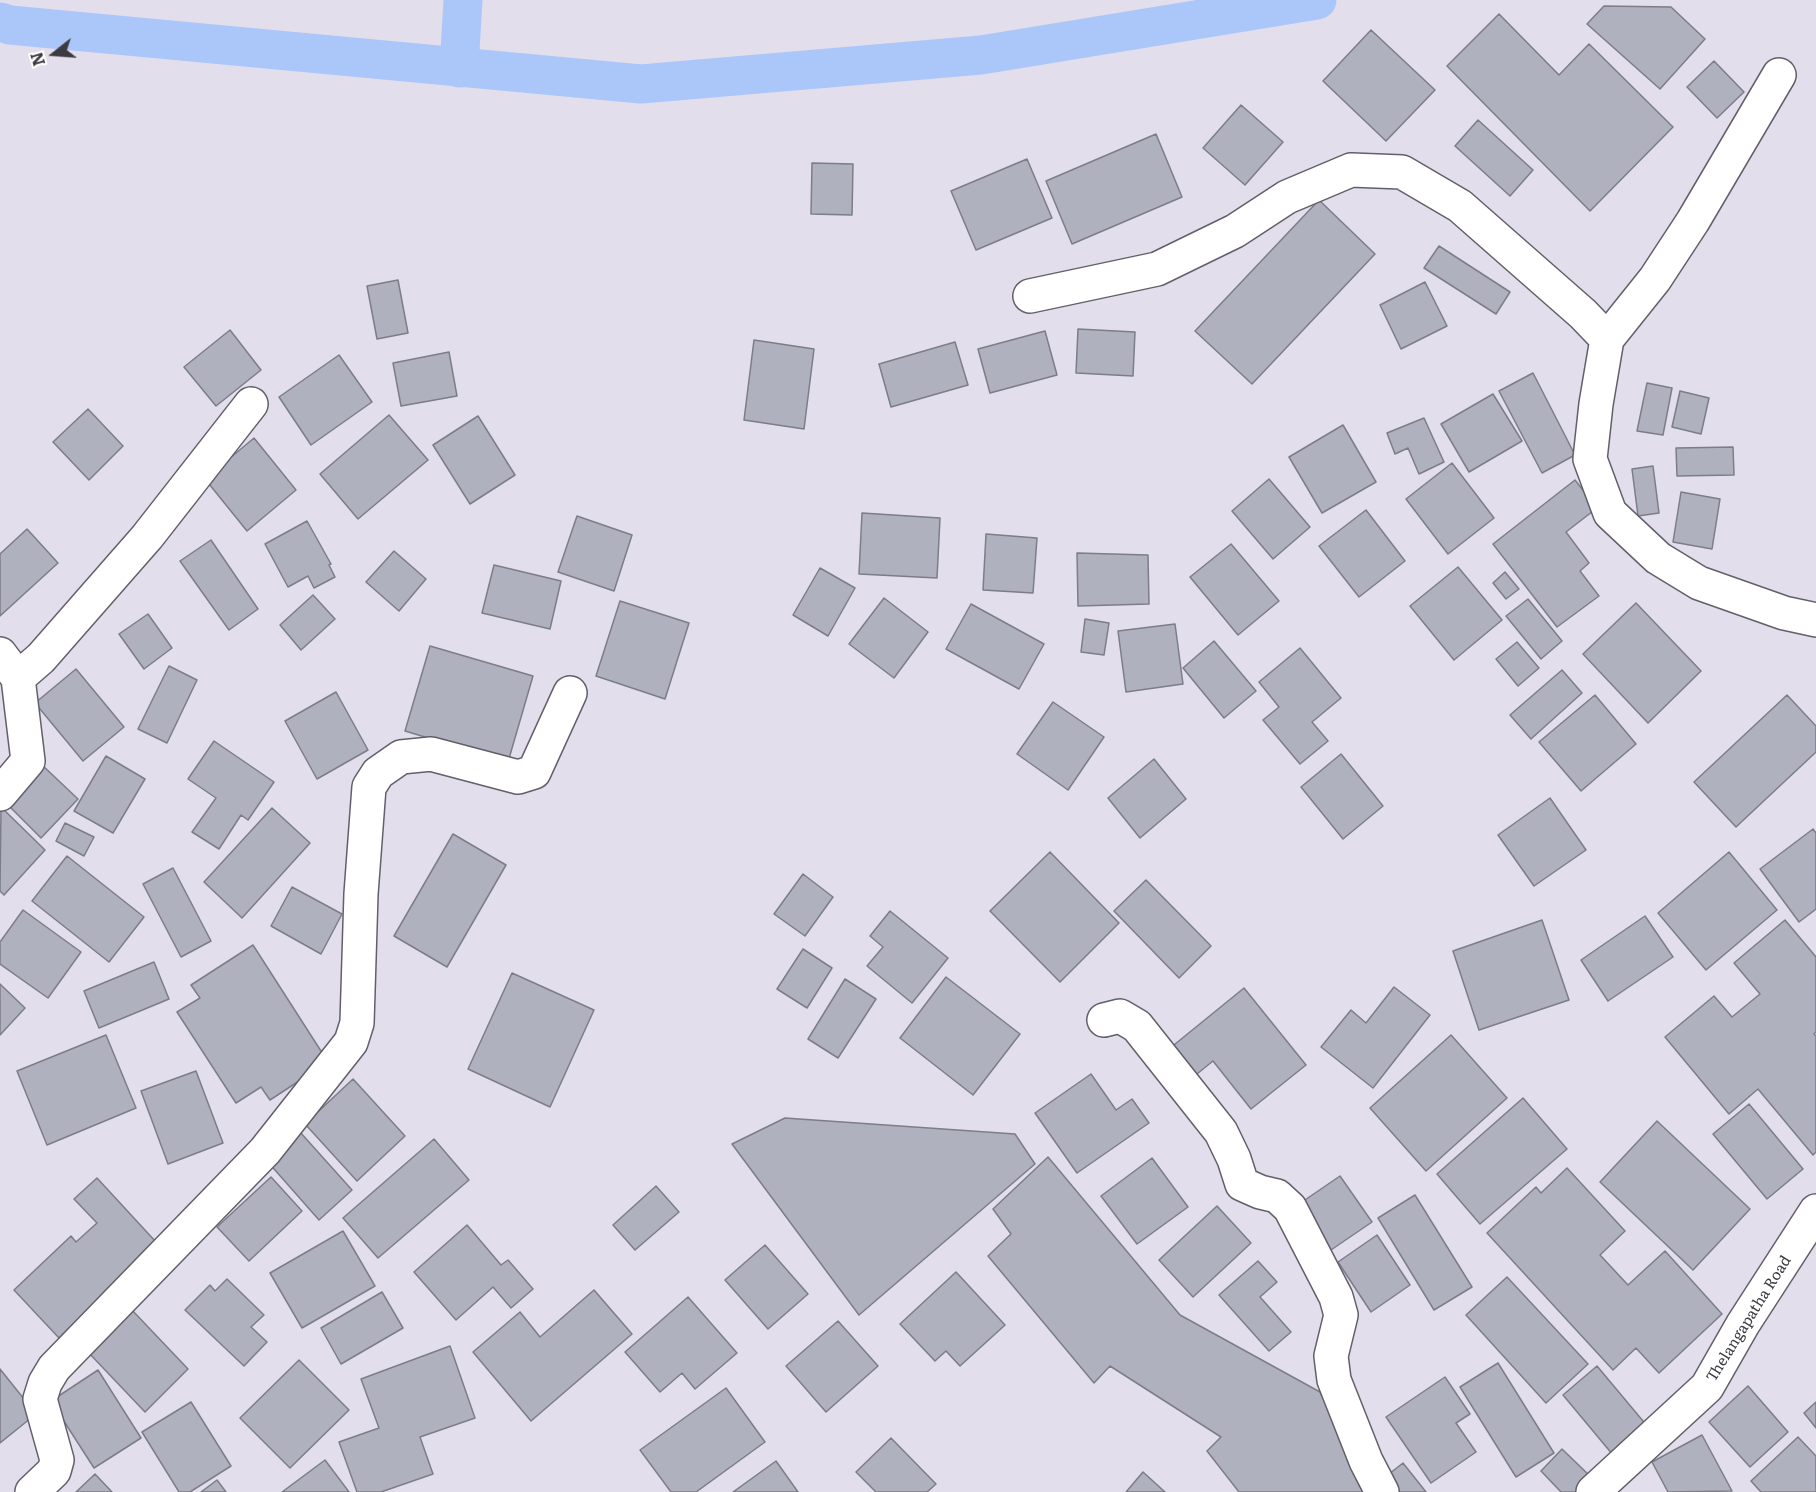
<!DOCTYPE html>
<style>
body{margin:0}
#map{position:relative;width:1816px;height:1492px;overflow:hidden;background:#e3deeb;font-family:Literata,serif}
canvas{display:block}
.north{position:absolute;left:24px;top:24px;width:60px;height:60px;-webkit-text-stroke:4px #fff;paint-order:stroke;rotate:253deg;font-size:16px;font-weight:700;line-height:24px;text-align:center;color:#3c3b40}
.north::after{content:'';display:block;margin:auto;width:21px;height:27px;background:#3c3b40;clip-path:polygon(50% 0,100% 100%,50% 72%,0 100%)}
</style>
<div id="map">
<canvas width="1816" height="1492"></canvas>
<div class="north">N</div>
</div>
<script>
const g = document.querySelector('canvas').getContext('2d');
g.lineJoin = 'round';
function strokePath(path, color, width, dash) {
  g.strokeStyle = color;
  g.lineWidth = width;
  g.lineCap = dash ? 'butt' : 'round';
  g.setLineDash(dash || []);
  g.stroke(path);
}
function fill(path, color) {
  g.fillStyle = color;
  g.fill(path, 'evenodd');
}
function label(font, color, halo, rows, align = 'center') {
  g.font = font + ' Literata,serif';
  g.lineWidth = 5;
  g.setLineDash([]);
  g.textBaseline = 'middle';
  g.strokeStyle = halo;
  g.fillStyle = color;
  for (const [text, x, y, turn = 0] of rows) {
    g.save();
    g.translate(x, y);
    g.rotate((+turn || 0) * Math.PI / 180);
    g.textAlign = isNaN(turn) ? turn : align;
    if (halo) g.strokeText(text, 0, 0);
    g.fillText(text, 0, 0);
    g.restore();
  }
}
strokePath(new Path2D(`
 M0 22 10 25 641 84 981 55 1317 0
 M459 68 463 0`), '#abc7fa', 39);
const building = new Path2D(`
 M1604 6 1671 7 1705 39 1660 89 1587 24Z
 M1499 14 1559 75 1589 44 1673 127 1590 211 1447 66Z
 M1371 30 1435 90 1386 141 1323 81Z
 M1714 61 1744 92 1717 118 1687 87Z
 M1241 105 1283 142 1245 185 1203 148Z
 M1478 120 1533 170 1510 196 1455 146Z
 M1156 134 1182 197 1072 244 1046 181Z
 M1027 159 1052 218 976 250 951 191Z
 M812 163 853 164 852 215 811 214Z
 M1319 200 1375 254 1252 384 1195 331Z
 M1439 246 1510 292 1496 314 1424 268Z
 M398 280 408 333 377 339 367 286Z
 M1425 282 1447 326 1401 349 1380 305Z
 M1078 329 1135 332 1133 376 1076 373Z
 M230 330 261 370 216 406 184 367Z
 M1045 331 1057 375 990 393 978 349Z
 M754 340 814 349 804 429 744 420Z
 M955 342 968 385 891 407 879 364Z
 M449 352 457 396 401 406 393 363Z
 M339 355 372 402 311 445 279 397Z
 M1533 373 1575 455 1542 473 1499 391Z
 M1647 383 1672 388 1663 435 1637 431Z
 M1680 391 1709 398 1701 434 1672 427Z
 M1493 394 1522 441 1469 472 1441 424Z
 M88 409 123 446 89 480 53 442Z
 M389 415 428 460 358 519 320 474Z
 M478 416 515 475 470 504 433 445Z
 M1424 418 1444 462 1419 474 1408 448 1395 454 1387 433Z
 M1343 425 1376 482 1322 513 1289 457Z
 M254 438 296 490 247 531 205 479Z
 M1733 447 1734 475 1677 476 1676 448Z
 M1452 463 1494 518 1448 554 1406 499Z
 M1653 466 1659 513 1638 516 1632 469Z
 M1269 479 1310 527 1273 559 1232 511Z
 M1575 480 1597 508 1566 532 1589 563 1580 571 1599 596 1557 627 1493 544Z
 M1681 492 1720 499 1712 549 1673 542Z
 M1366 510 1405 561 1359 597 1319 546Z
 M862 513 940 518 937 578 859 574Z
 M577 516 632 535 614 591 558 572Z
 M307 521 331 564 329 565 335 577 314 588 308 576 288 587 265 544Z
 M27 529 58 563 0 616V554Z
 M986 534 1037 538 1033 593 983 590Z
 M211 540 258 609 229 630 180 561Z
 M1231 544 1279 601 1238 635 1190 577Z
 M394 551 426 579 399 611 366 582Z
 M1077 553 1148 555 1149 604 1078 606Z
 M494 565 561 581 550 629 482 613Z
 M1458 567 1502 620 1454 660 1410 606Z
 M820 568 855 588 828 636 793 615Z
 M1505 572 1519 589 1506 599 1493 583Z
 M313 595 335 619 301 650 280 625Z
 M884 598 928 632 894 678 849 644Z
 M1528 599 1562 641 1541 659 1506 616Z
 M620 601 689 623 665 699 596 676Z
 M1636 603 1701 671 1648 723 1583 654Z
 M971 604 1044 644 1019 689 946 649Z
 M148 614 172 648 144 669 119 634Z
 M1085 619 1109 623 1104 655 1081 652Z
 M1175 624 1183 684 1126 692 1118 631Z
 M1214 641 1256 691 1224 718 1183 668Z
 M1517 642 1539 668 1518 686 1496 659Z
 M430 646 533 676 508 762 405 731Z
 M1300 648 1341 698 1312 722 1328 741 1300 764 1263 720 1279 707 1259 682Z
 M169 666 197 680 167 743 138 729Z
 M76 669 124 727 83 761 35 703Z
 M1562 670 1582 693 1531 739 1510 715Z
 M336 692 368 750 317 779 285 721Z
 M1595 695 1636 744 1581 791 1539 742Z
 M1787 695 1816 726V752L1736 827 1694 782Z
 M1053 702 1104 737 1068 790 1017 754Z
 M214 741 274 782 248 820 241 815 219 849 192 832 216 798 188 779Z
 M1341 754 1383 806 1343 839 1301 787Z
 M106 756 145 779 113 833 74 811Z
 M1154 759 1186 799 1140 838 1108 798Z
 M41 764 78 799 41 838 5 802Z
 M1550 798 1586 850 1534 886 1498 835Z
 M1 807 45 850 4 895 0 891Z
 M272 808 310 843 242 918 204 882Z
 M65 823 94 837 84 856 56 841Z
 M1813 829 1816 833V909L1799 922 1760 869Z
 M453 834 506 865 447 967 394 936Z
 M1050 852 1119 923 1060 982 990 911Z
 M1729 852 1777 910 1706 970 1658 913Z
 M67 856 144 917 109 962 32 901Z
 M173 868 211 941 181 957 143 884Z
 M803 874 833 897 805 936 774 914Z
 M1146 880 1211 946 1179 978 1114 911Z
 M292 887 342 914 321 954 271 926Z
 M23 910 81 952 48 998 0 964V942Z
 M890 911 948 958 912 1003 867 966 883 947 870 936Z
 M1645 916 1673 957 1608 1001 1581 960Z
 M1542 920 1569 1000 1479 1030 1453 951Z
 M1785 920 1816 957V1032L1814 1034 1816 1036V1152L1813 1155 1758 1089 1729 1114 1665 1037 1714 996 1732 1017 1760 994 1734 963Z
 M253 945 328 1062 270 1100 261 1087 236 1103 177 1012 200 998 191 985Z
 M803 949 832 968 807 1008 777 989Z
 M154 962 169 999 99 1028 84 991Z
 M512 973 594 1010 550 1107 468 1069Z
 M946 977 1020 1034 973 1095 900 1038Z
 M845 979 876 999 838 1058 808 1039Z
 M0 984 25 1008 0 1035Z
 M1394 987 1430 1015 1373 1088 1321 1047 1351 1010 1366 1023Z
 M1244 988 1306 1065 1251 1109 1213 1061 1192 1078 1169 1049Z
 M106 1035 136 1108 47 1145 17 1071Z
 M1451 1035 1507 1098 1426 1171 1370 1108Z
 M196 1071 223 1143 168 1164 141 1091Z
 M1091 1074 1116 1110 1132 1099 1149 1123 1077 1173 1035 1113Z
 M353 1079 405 1136 357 1181 305 1124Z
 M1523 1098 1567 1149 1480 1224 1437 1174Z
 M1749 1104 1803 1169 1767 1199 1713 1134Z
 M785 1118 1015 1134 1035 1164 859 1315 732 1144Z
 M1657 1121 1750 1209 1693 1270 1600 1182Z
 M300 1132 352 1190 319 1220 267 1161Z
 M434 1139 469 1180 378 1258 343 1218Z
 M1048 1157 1180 1315 1320 1392 1370 1492H1239L1207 1451 1221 1437 1110 1366 1094 1383 988 1256 1011 1234 993 1209Z
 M1152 1158 1188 1207 1137 1244 1101 1196Z
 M1567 1168 1625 1231 1600 1255 1628 1285 1665 1251 1722 1314 1659 1373 1636 1348 1613 1370 1487 1233 1536 1187 1541 1193Z
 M1340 1176 1372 1222 1331 1250 1299 1204Z
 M271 1177 302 1211 249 1261 217 1227Z
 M97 1178 156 1242 114 1282 116 1284 59 1338 14 1290 71 1236 76 1242 97 1223 74 1199Z
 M656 1186 679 1212 635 1250 613 1225Z
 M1415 1195 1472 1287 1434 1310 1378 1218Z
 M1217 1206 1251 1243 1193 1297 1159 1260Z
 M467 1225 501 1265 508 1260 533 1289 511 1308 493 1287 456 1320 414 1272Z
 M343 1231 375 1286 302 1328 270 1273Z
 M1377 1235 1410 1285 1371 1312 1338 1262Z
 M765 1245 808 1294 768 1329 725 1280Z
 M1258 1261 1277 1282 1260 1297 1291 1332 1269 1351 1219 1295Z
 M956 1272 1005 1325 960 1366 946 1351 935 1361 900 1324Z
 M1507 1277 1588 1364 1546 1403 1466 1315Z
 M227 1279 264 1315 251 1327 267 1342 244 1366 185 1310 210 1285 215 1291Z
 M594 1290 632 1334 531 1421 473 1352 520 1312 540 1337Z
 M382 1292 403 1328 341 1364 321 1328Z
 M688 1297 737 1353 695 1389 682 1373 660 1392 625 1352Z
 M131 1309 188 1369 145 1412 87 1351Z
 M838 1321 878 1366 826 1412 786 1366Z
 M450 1346 475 1418 420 1437 433 1474 381 1492H357L339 1442 379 1428 361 1379Z
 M299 1360 349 1410 290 1468 240 1418Z
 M1498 1363 1554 1453 1516 1477 1460 1387Z
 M1597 1366 1648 1427 1613 1455 1563 1395Z
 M0 1369 36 1414 0 1443Z
 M98 1370 141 1438 94 1468 51 1401Z
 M1445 1377 1470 1414 1456 1423 1476 1452 1431 1483 1386 1417Z
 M1748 1386 1788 1432 1750 1467 1709 1422Z
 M726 1388 765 1442 696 1492H671L640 1450Z
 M191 1402 231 1466 190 1492H179L142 1432Z
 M1816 1402V1428L1804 1413Z
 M1702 1435 1732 1491 1668 1492 1652 1462Z
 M1798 1437 1816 1456V1492H1761L1751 1481Z
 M891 1438 936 1484 927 1492H876L856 1472Z
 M1562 1449 1591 1477 1576 1492H1561L1541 1471Z
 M325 1460 349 1492H282Z
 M776 1461 798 1492H733Z
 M1403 1463 1426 1492H1388L1380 1481Z
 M1143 1472 1165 1492H1126Z
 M95 1474 112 1492H76Z
 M217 1480 226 1492H201Z`);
fill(building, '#b0b1be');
strokePath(building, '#7c7d89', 1.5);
const minor = new Path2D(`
 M1779 75 1693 221 1655 279 1607 339 1596 404 1590 459 1610 513 1658 558 1699 583 1784 613 1816 620
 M1030 296 1157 269 1235 231 1287 197 1351 170 1402 172 1460 206 1583 314 1607 339
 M0 654 18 678
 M0 794 28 761 18 678 41 658 147 537 251 404
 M1104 1020 1120 1016 1137 1026 1221 1132 1234 1159 1242 1184 1260 1192 1277 1196 1290 1208 1336 1297 1341 1315 1331 1356 1334 1380 1366 1461 1382 1492
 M32 1492 54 1471 57 1460 40 1399 45 1383 54 1368 265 1151 351 1042 357 1023 361 894 369 787 378 773 401 757 431 754 518 777 534 772 570 693
 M1593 1492 1707 1387 1743 1324 1816 1211`);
strokePath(minor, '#625f6a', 36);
strokePath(minor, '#fff', 33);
label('15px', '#3c3b40', '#fff', [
 ["Thelangapatha Road",1749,1319,-58]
]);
</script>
